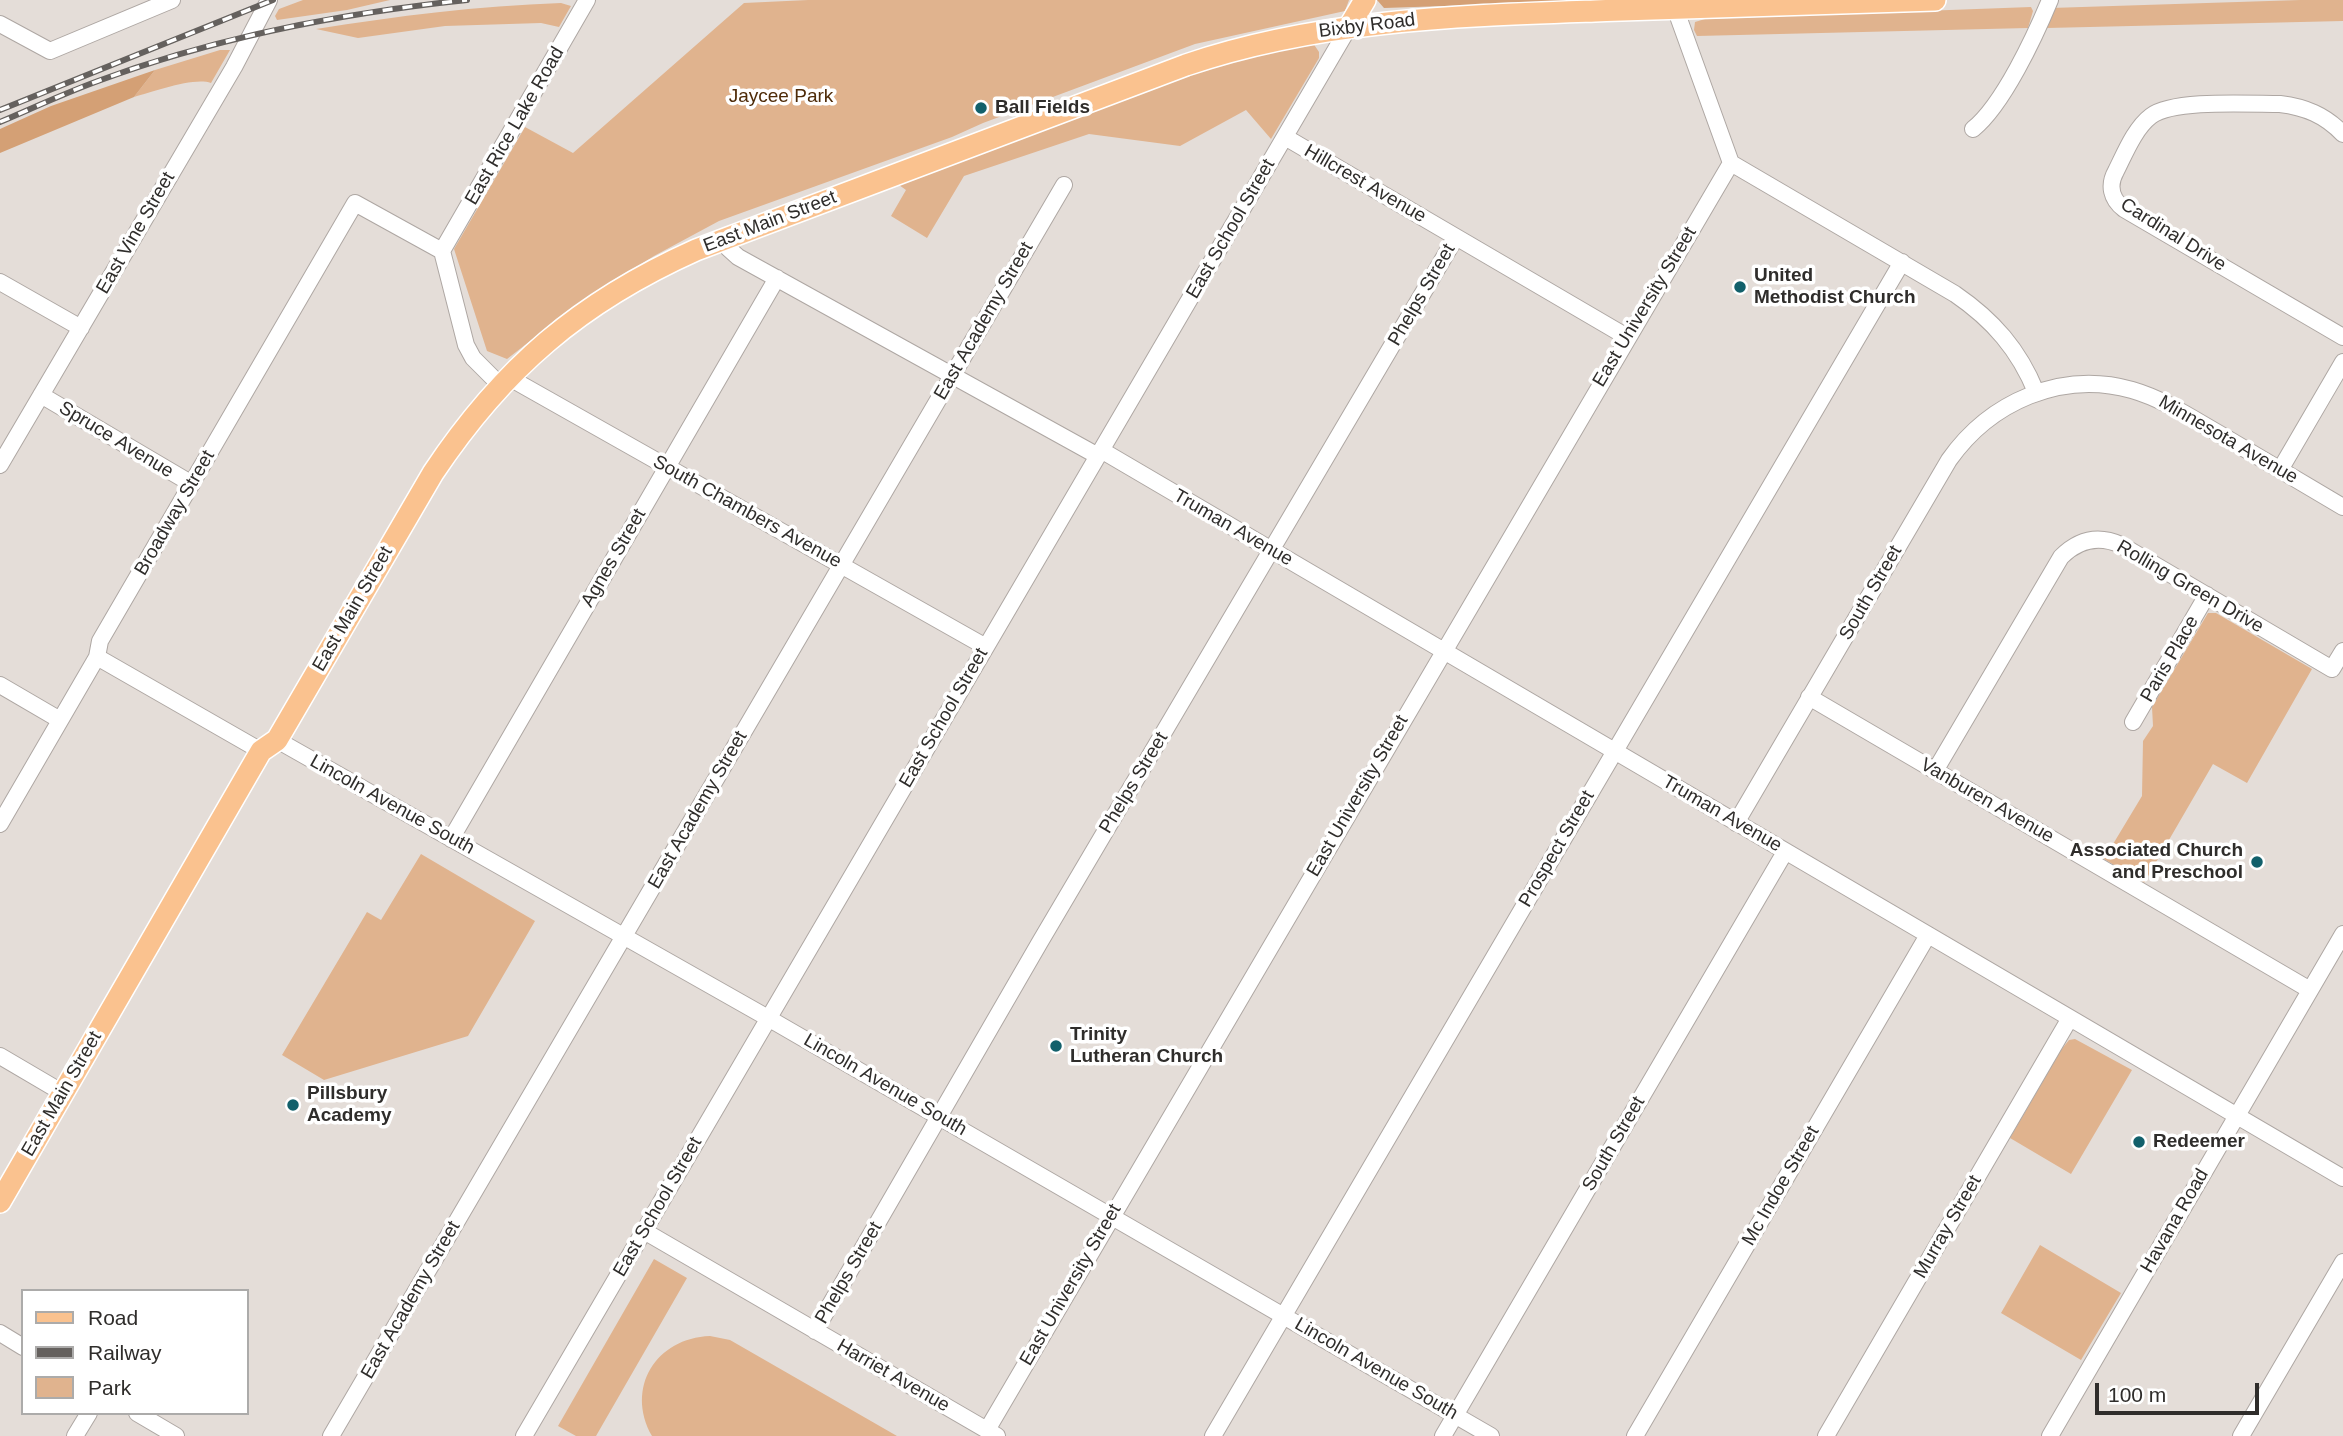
<!DOCTYPE html>
<style>
body{margin:0}
#map{position:relative;width:2343px;height:1436px;overflow:hidden;background:#e4ddd8;font-family:Helvetica,sans-serif}
canvas{display:block}
.legend{position:absolute;left:21px;top:1289px;width:228px;height:126px;box-sizing:border-box;background:#fff;border:2px solid #acabaa;margin:0;padding:9px 12px;list-style:none;font-size:21px;color:#2f2d2b}
.legend li{display:flex;align-items:center;gap:14px;height:35px}
.legend b{width:35px;border:2px solid #acabaa}
.scale{position:absolute;left:2095px;top:1383px;width:164px;height:32px;box-sizing:border-box;border:4px solid #2f2d2b;border-top:0;padding-left:9px;font-size:21px;line-height:24px;white-space:nowrap;color:#2f2d2b;-webkit-text-stroke:5px #fff;paint-order:stroke}
</style>
<div id="map">
<canvas width="2343" height="1436"></canvas>
<ul class="legend">
<li><b style="height:9px;background:#fac28f"></b>Road</li>
<li><b style="height:9px;background:#65615e"></b>Railway</li>
<li><b style="height:19px;background:#e0b38e"></b>Park</li>
</ul>
<div class="scale">100 m</div>
</div>
<script>
const g = document.querySelector('canvas').getContext('2d');
g.lineJoin = 'round';
function fill(path, color) {
  g.fillStyle = color;
  g.fill(path, 'evenodd');
}
function strokePath(path, color, width, dash) {
  g.strokeStyle = color;
  g.lineWidth = width;
  g.lineCap = dash ? 'butt' : 'round';
  g.setLineDash(dash || []);
  g.stroke(path);
}
function label(font, color, halo, rows, align = 'center') {
  g.font = font + ' Helvetica,sans-serif';
  g.lineWidth = 7;
  g.setLineDash([]);
  g.textBaseline = 'middle';
  g.strokeStyle = halo;
  g.fillStyle = color;
  for (const [text, x, y, turn = 0] of rows) {
    g.save();
    g.translate(x, y);
    g.rotate((+turn || 0) * Math.PI / 180);
    g.textAlign = isNaN(turn) ? turn : align;
    if (halo) g.strokeText(text, 0, 0);
    g.fillText(text, 0, 0);
    g.restore();
  }
}
fill(new Path2D(`
 M303 0H390L347 10 277 20 275 16 279 9Z
 M808 0H1349L1345 11 1195 44 983 123 952 137 719 221 654 256 579 303 507 359 487 351 454 249 525 127 573 153 744 3Z
 M2300 0H2343V21L2047 28 2051 8Z
 M561 3 571 6 559 27 541 23 445 26 358 38 316 29C397 16 478 6 561 3Z
 M2031 7 2033 11 2028 28 1697 36 1694 30 1695 22 1705 19Z
 M1313 43 1319 52V58L1271 139 1246 110 1180 146 1089 134 964 176 927 238 891 216 906 190 899 185 1174 79 1227 62Z
 M220 50H230L211 83C193 77 153 92 134 97L155 70Z
 M2208 613H2216L2312 669 2247 783 2213 764 2144 883 2104 859 2142 796 2143 741 2153 726 2152 707Z
 M421 854 535 921 468 1036 324 1080 282 1055 367 912 381 920Z
 M2075 1039 2132 1070 2071 1174 2010 1138 2061 1050 2069 1040Z
 M2040 1245 2121 1293 2081 1360 2001 1313Z
 M654 1259 687 1278 596 1436H576L558 1426Z
 M710 1336 730 1340 897 1436H652C625 1388 656 1338 710 1336Z`), '#e0b38e');
fill(new Path2D(`
 M1377 0H1627L1384 8Z
 M155 70 134 97 0 153V129L51 106Z`), '#d4a075');
const minor = new Path2D(`
 M1675 8 1731 163
 M0 24 50 51 172 0
 M1973 129C2003 105 2035 36 2050 0
 M2343 134C2325 115 2305 107 2280 104 2250 104 2173 99 2151 116 2135 128 2125 153 2116 171 2108 185 2111 199 2124 209L2343 337
 M1285 137 1627 337
 M1731 163 1955 294C1993 320 2019 350 2036 392
 M723 239 728 248 738 257 1098 456
 M442 251 587 0
 M442 251 466 345 473 358 500 385
 M0 282 81 328
 M508 377 986 647
 M41 395 192 484
 M1101 450 2343 1178
 M0 465 234 67 269 0
 M2280 470 2343 362
 M97 657 261 751
 M0 685 60 720
 M1809 697 2310 990
 M2133 722 2207 595
 M277 740 768 1018 1491 1436
 M1935 771 2061 557C2079 539 2099 535 2121 545L2332 669 2343 651
 M1736 823 1949 460C1990 402 2061 370 2132 390 2163 399 2190 417 2218 433 2260 458 2301 482 2343 507
 M0 824 97 657 100 641 355 203 442 251
 M451 839 777 278
 M0 1056 63 1093
 M644 1231 997 1436
 M815 1331 1040 942 1456 237
 M0 1333 23 1347
 M137 1413 176 1436
 M987 1430 1731 163
 M75 1436 89 1413
 M331 1436 1064 185
 M524 1436 1349 27
 M1213 1436 1902 262
 M1443 1436 1785 852
 M1635 1436 1928 935
 M1826 1436 2070 1018
 M2050 1436 2343 934
 M2241 1436 2343 1262`);
const major = new Path2D(`
 M1349 27 1365 0
 M0 1202 261 751 277 740 433 473C503 368 580 302 696 250L1186 65C1318 20 1456 16 1595 11 1708 7 1821 4 1935 0`);
strokePath(minor, '#aea7a3', 18);
strokePath(major, '#fff', 24);
strokePath(minor, '#fff', 16);
strokePath(major, '#fac28f', 21);
const rail = new Path2D(`
 M0 110 273 0
 M0 122C33 108 65 93 98 81 217 37 341 13 467 0`);
strokePath(rail, '#65615e', 6);
strokePath(rail, '#fff', 3.5, [10]);
for (const [x, y, r, color] of [
 [981,108,7,"#12606b"],
 [1740,287,7,"#12606b"],
 [2257,862,7,"#12606b"],
 [1056,1046,7,"#12606b"],
 [293,1105,7,"#12606b"],
 [2139,1142,7,"#12606b"]
]) {
  const dot = new Path2D();
  dot.arc(x, y, r, 0, 2 * Math.PI);
  g.fillStyle = color;
  g.fill(dot);
  strokePath(dot, '#fff', 2.5);
}
label('19px', '#2f2d2b', '#fff', [
 ["Bixby Road",1367,26,-7],
 ["East Rice Lake Road",515,126,-60],
 ["Hillcrest Avenue",1365,184,30],
 ["East Main Street",770,222,-21],
 ["East School Street",1231,229,-60],
 ["East Vine Street",136,233,-60],
 ["Cardinal Drive",2173,235,32],
 ["Phelps Street",1422,295,-60],
 ["East University Street",1645,307,-59],
 ["East Academy Street",984,321,-60],
 ["Spruce Avenue",116,440,31],
 ["Minnesota Avenue",2228,440,30],
 ["South Chambers Avenue",747,512,29],
 ["Broadway Street",175,513,-60],
 ["Truman Avenue",1233,528,30],
 ["Agnes Street",614,558,-60],
 ["Rolling Green Drive",2190,587,30],
 ["South Street",1871,593,-60],
 ["East Main Street",353,609,-60],
 ["Paris Place",2170,659,-60],
 ["East School Street",944,718,-60],
 ["Phelps Street",1134,783,-59],
 ["East University Street",1358,796,-60],
 ["Vanburen Avenue",1987,801,30],
 ["Lincoln Avenue South",392,805,29],
 ["East Academy Street",698,810,-60],
 ["Truman Avenue",1722,814,30],
 ["Prospect Street",1557,849,-60],
 ["Lincoln Avenue South",885,1085,30],
 ["East Main Street",62,1094,-60],
 ["South Street",1614,1144,-60],
 ["Mc Indoe Street",1781,1186,-60],
 ["East School Street",658,1207,-60],
 ["Havana Road",2175,1221,-60],
 ["Murray Street",1948,1227,-60],
 ["Phelps Street",849,1273,-60],
 ["East University Street",1071,1285,-60],
 ["East Academy Street",411,1300,-60],
 ["Lincoln Avenue South",1376,1369,30],
 ["Harriet Avenue",893,1376,30]
]);
label('19px', '#4e2b08', '#fff', [
 ["Jaycee Park",781,97]
]);
label('bold 19px', '#2f2d2b', '#fff', [
 ["Ball Fields",995,108],
 ["United",1754,276],
 ["Methodist Church",1754,298],
 ["Associated Church",2243,851,"right"],
 ["and Preschool",2243,873,"right"],
 ["Trinity",1070,1035],
 ["Lutheran Church",1070,1057],
 ["Pillsbury",307,1094],
 ["Academy",307,1116],
 ["Redeemer",2153,1142]
], 'left');
</script>
